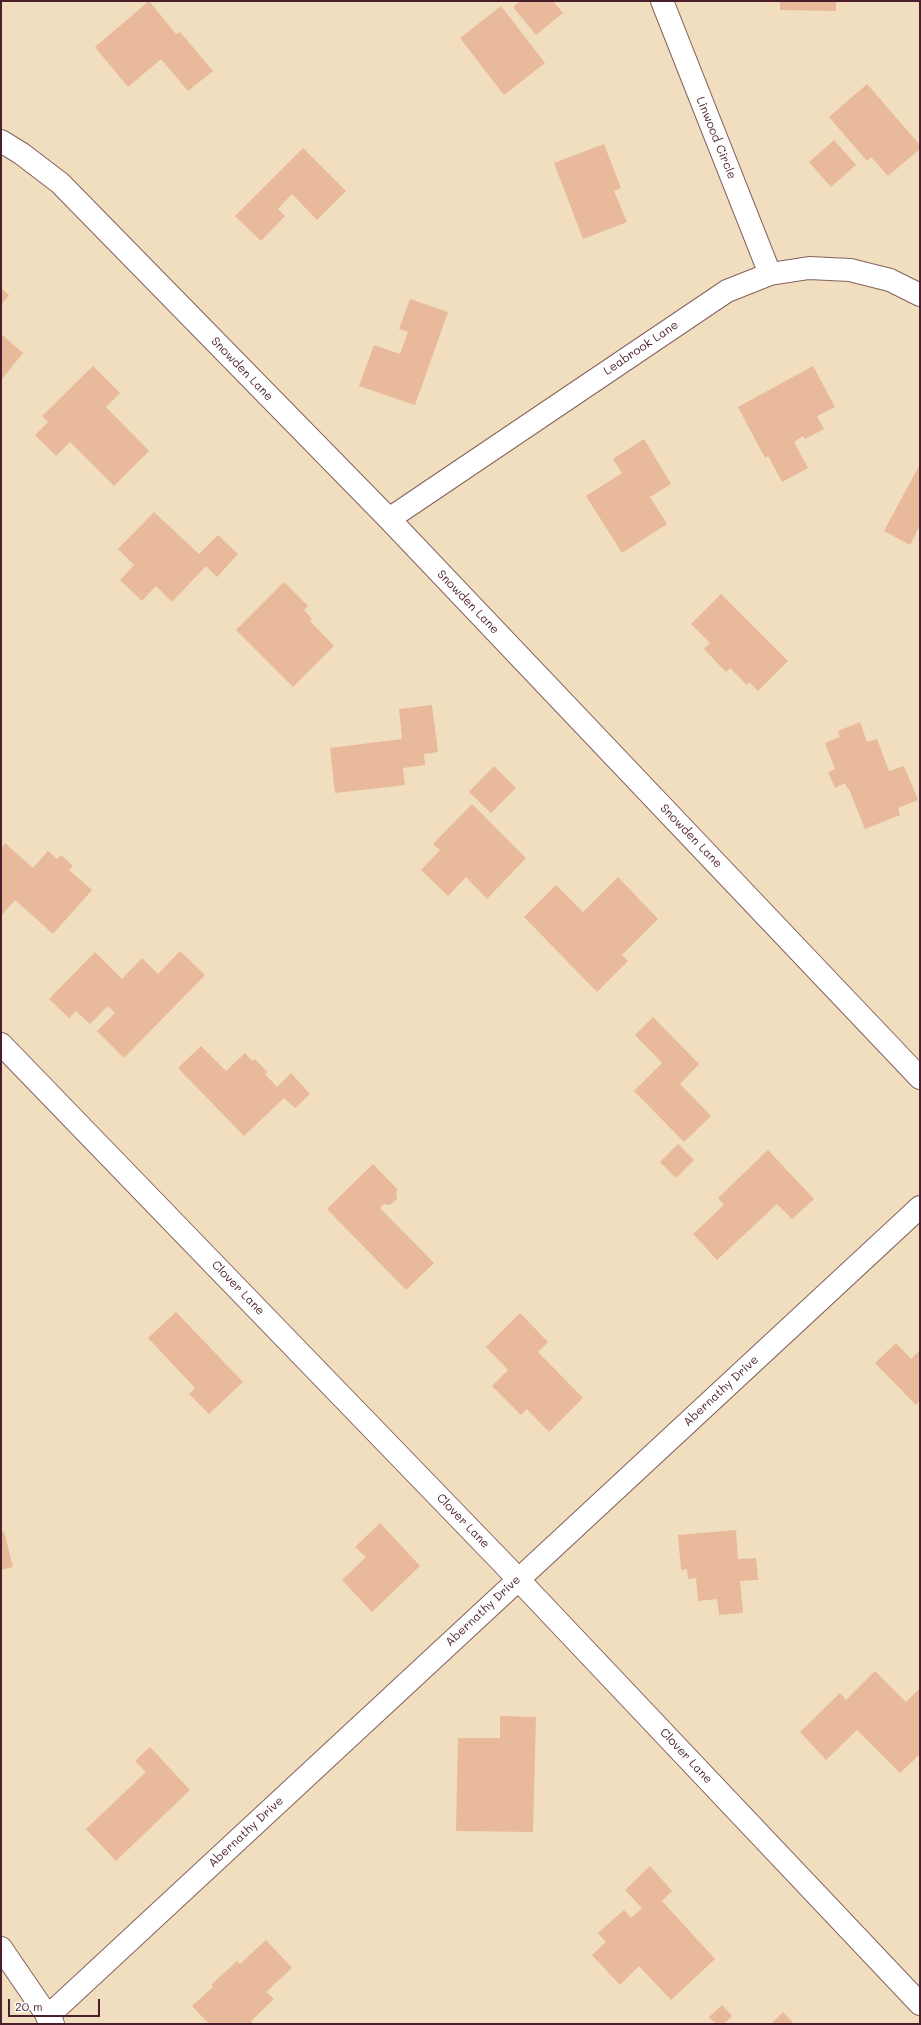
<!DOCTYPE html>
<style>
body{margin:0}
#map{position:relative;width:921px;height:2025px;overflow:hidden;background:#f0debe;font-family:Mali,sans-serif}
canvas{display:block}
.frame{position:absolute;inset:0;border:2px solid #4a1f2b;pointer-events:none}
.scale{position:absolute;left:8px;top:1999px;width:92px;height:18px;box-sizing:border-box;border:2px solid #4a1f2b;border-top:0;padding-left:5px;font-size:12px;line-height:14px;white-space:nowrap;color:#4a1f2b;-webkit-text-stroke:3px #fff;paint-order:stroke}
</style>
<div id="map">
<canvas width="921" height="2025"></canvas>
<div class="frame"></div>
<div class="scale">20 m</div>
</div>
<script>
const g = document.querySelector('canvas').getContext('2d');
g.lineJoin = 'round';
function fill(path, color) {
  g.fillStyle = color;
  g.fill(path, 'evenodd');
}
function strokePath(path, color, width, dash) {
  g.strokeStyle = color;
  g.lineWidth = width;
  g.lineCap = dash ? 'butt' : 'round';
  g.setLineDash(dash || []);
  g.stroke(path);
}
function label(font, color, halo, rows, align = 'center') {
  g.font = font + ' Mali,sans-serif';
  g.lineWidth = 3;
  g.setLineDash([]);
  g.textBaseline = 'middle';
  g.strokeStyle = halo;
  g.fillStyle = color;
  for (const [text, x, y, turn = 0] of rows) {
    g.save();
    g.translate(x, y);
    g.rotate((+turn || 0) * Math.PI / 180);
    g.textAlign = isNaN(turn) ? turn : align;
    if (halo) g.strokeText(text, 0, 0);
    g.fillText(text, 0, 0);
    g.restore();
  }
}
fill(new Path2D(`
 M149 1 176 34 180 32 213 71 188 91 161 59 128 87 95 47Z
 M520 1H553L563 13 536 35 513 7Z
 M780 1H836V11L780 10Z
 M501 6 545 63 504 95 460 38Z
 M867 84 920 145V149L888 176 871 157 867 161 829 117Z
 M834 140 856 165 831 187 809 162Z
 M604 144 621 188 614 191 627 222 583 239 554 163Z
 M303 148 346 191 317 220 292 194 278 209 285 216 261 241 235 216Z
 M1 288 9 295 1 305Z
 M410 299 448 312 415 405 359 386 374 345 400 354 408 332 399 329Z
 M1 334 23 353 1 380Z
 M93 366 120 393 106 407 149 451 114 486 70 442 56 456 35 435 48 422 42 416Z
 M813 366 835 407 817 416 824 429 805 439 803 436 794 442 808 468 782 482 768 456 765 458 738 407Z
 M644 439 671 484 650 497 667 524 622 553 586 496 622 473 613 459Z
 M920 464V525L910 545 884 531Z
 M154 512 199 554 218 535 238 554 217 577 206 566 172 602 156 586 142 601 120 580 134 565 118 549Z
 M284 582 308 606 304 610 312 619 310 621 334 646 293 687 236 630Z
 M721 594 788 661 758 691 749 682 747 685 730 668 726 672 704 649 710 643 691 624Z
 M432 705 438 752 424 754 425 765 403 768 405 785 335 793 330 748 402 739 399 709Z
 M860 722 867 742 877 739 889 771 904 766 918 800 898 808 900 815 865 829 849 789H848L845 783 835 788 828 772 835 769 825 743 840 737 838 731Z
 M494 766 516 788 491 813 469 792Z
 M472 804 526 858 487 899 466 877 448 896 421 870 440 850 433 844Z
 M5 843 33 868 48 851 57 859 61 855 73 866 69 870 92 890 53 934 15 900 1 916V848Z
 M618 877 658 919 622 955 628 961 597 992 524 917 556 885 583 912Z
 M180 951 205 975 124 1058 97 1031 115 1013 108 1006 90 1024 76 1011 69 1018 49 999 95 952 122 979 142 958 158 974Z
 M653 1017 699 1064 680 1084 711 1116 684 1142 634 1091 662 1063 635 1035Z
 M201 1046 226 1071 245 1053 252 1061 255 1059 267 1072 265 1074 277 1087 291 1073 310 1094 295 1108 284 1098 244 1136 178 1068Z
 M678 1144 694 1160 676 1178 660 1162Z
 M768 1150 814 1199 792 1219 777 1204 717 1260 693 1234 724 1205 718 1198Z
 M373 1164 398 1190 396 1192 397 1199 390 1205 384 1204 380 1208 434 1263 406 1290 327 1209Z
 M176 1312 243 1382 209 1414 189 1394 195 1388 148 1338Z
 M520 1313 548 1342 538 1352 583 1398 549 1432 527 1409 521 1415 492 1386 508 1370 486 1347Z
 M896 1343 911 1359 920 1350V1400L916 1405 875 1363Z
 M380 1523 420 1566 372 1612 342 1580 366 1557 355 1547Z
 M736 1530 738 1559 756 1558 758 1580 740 1581 743 1613 719 1615 717 1599 698 1601 696 1578 688 1579 687 1569 681 1570 678 1535Z
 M4 1531 13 1567 1 1570V1532Z
 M875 1671 906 1702 919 1689 920 1691V1754L900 1773 857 1730 826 1760 800 1732 840 1693 846 1700Z
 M500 1716 536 1717 533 1832 456 1831 458 1738H500Z
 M150 1747 190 1790 116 1861 86 1829 146 1772 135 1761Z
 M650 1866 672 1891 662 1901 715 1959 671 2000 639 1966 620 1985 592 1955 606 1942 598 1933 624 1910 631 1918 642 1908 625 1890Z
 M266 1940 292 1968 266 1992 274 1999 251 2021 254 2024H209L192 2006 213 1987 211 1985 237 1961 240 1964Z
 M722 2005 732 2016 724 2024H716L709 2017Z
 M783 2012 794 2024H771Z`), '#e8b99b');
const minor = new Path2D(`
 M662 1 770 274
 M1 141 22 154 60 183 389 519 920 1078
 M389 519 727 291 770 274 809 268 850 270 890 280 920 295
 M1 1044 499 1559 920 2004
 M1 1948 53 2024
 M47 2017 920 1207`);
strokePath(minor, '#84625e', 24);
strokePath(minor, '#fff', 22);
label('12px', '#4a1f2b', '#fff', [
 ["Linwood Circle",716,138,68],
 ["Leabrook Lane",641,348,-34],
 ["Snowden Lane",242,369,46],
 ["Snowden Lane",468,602,46],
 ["Snowden Lane",691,836,46],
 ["Clover Lane",238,1288,46],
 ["Abernathy Drive",721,1391,-43],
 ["Clover Lane",463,1521,46],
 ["Abernathy Drive",483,1611,-43],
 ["Clover Lane",686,1756,47],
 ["Abernathy Drive",246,1832,-43]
]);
</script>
